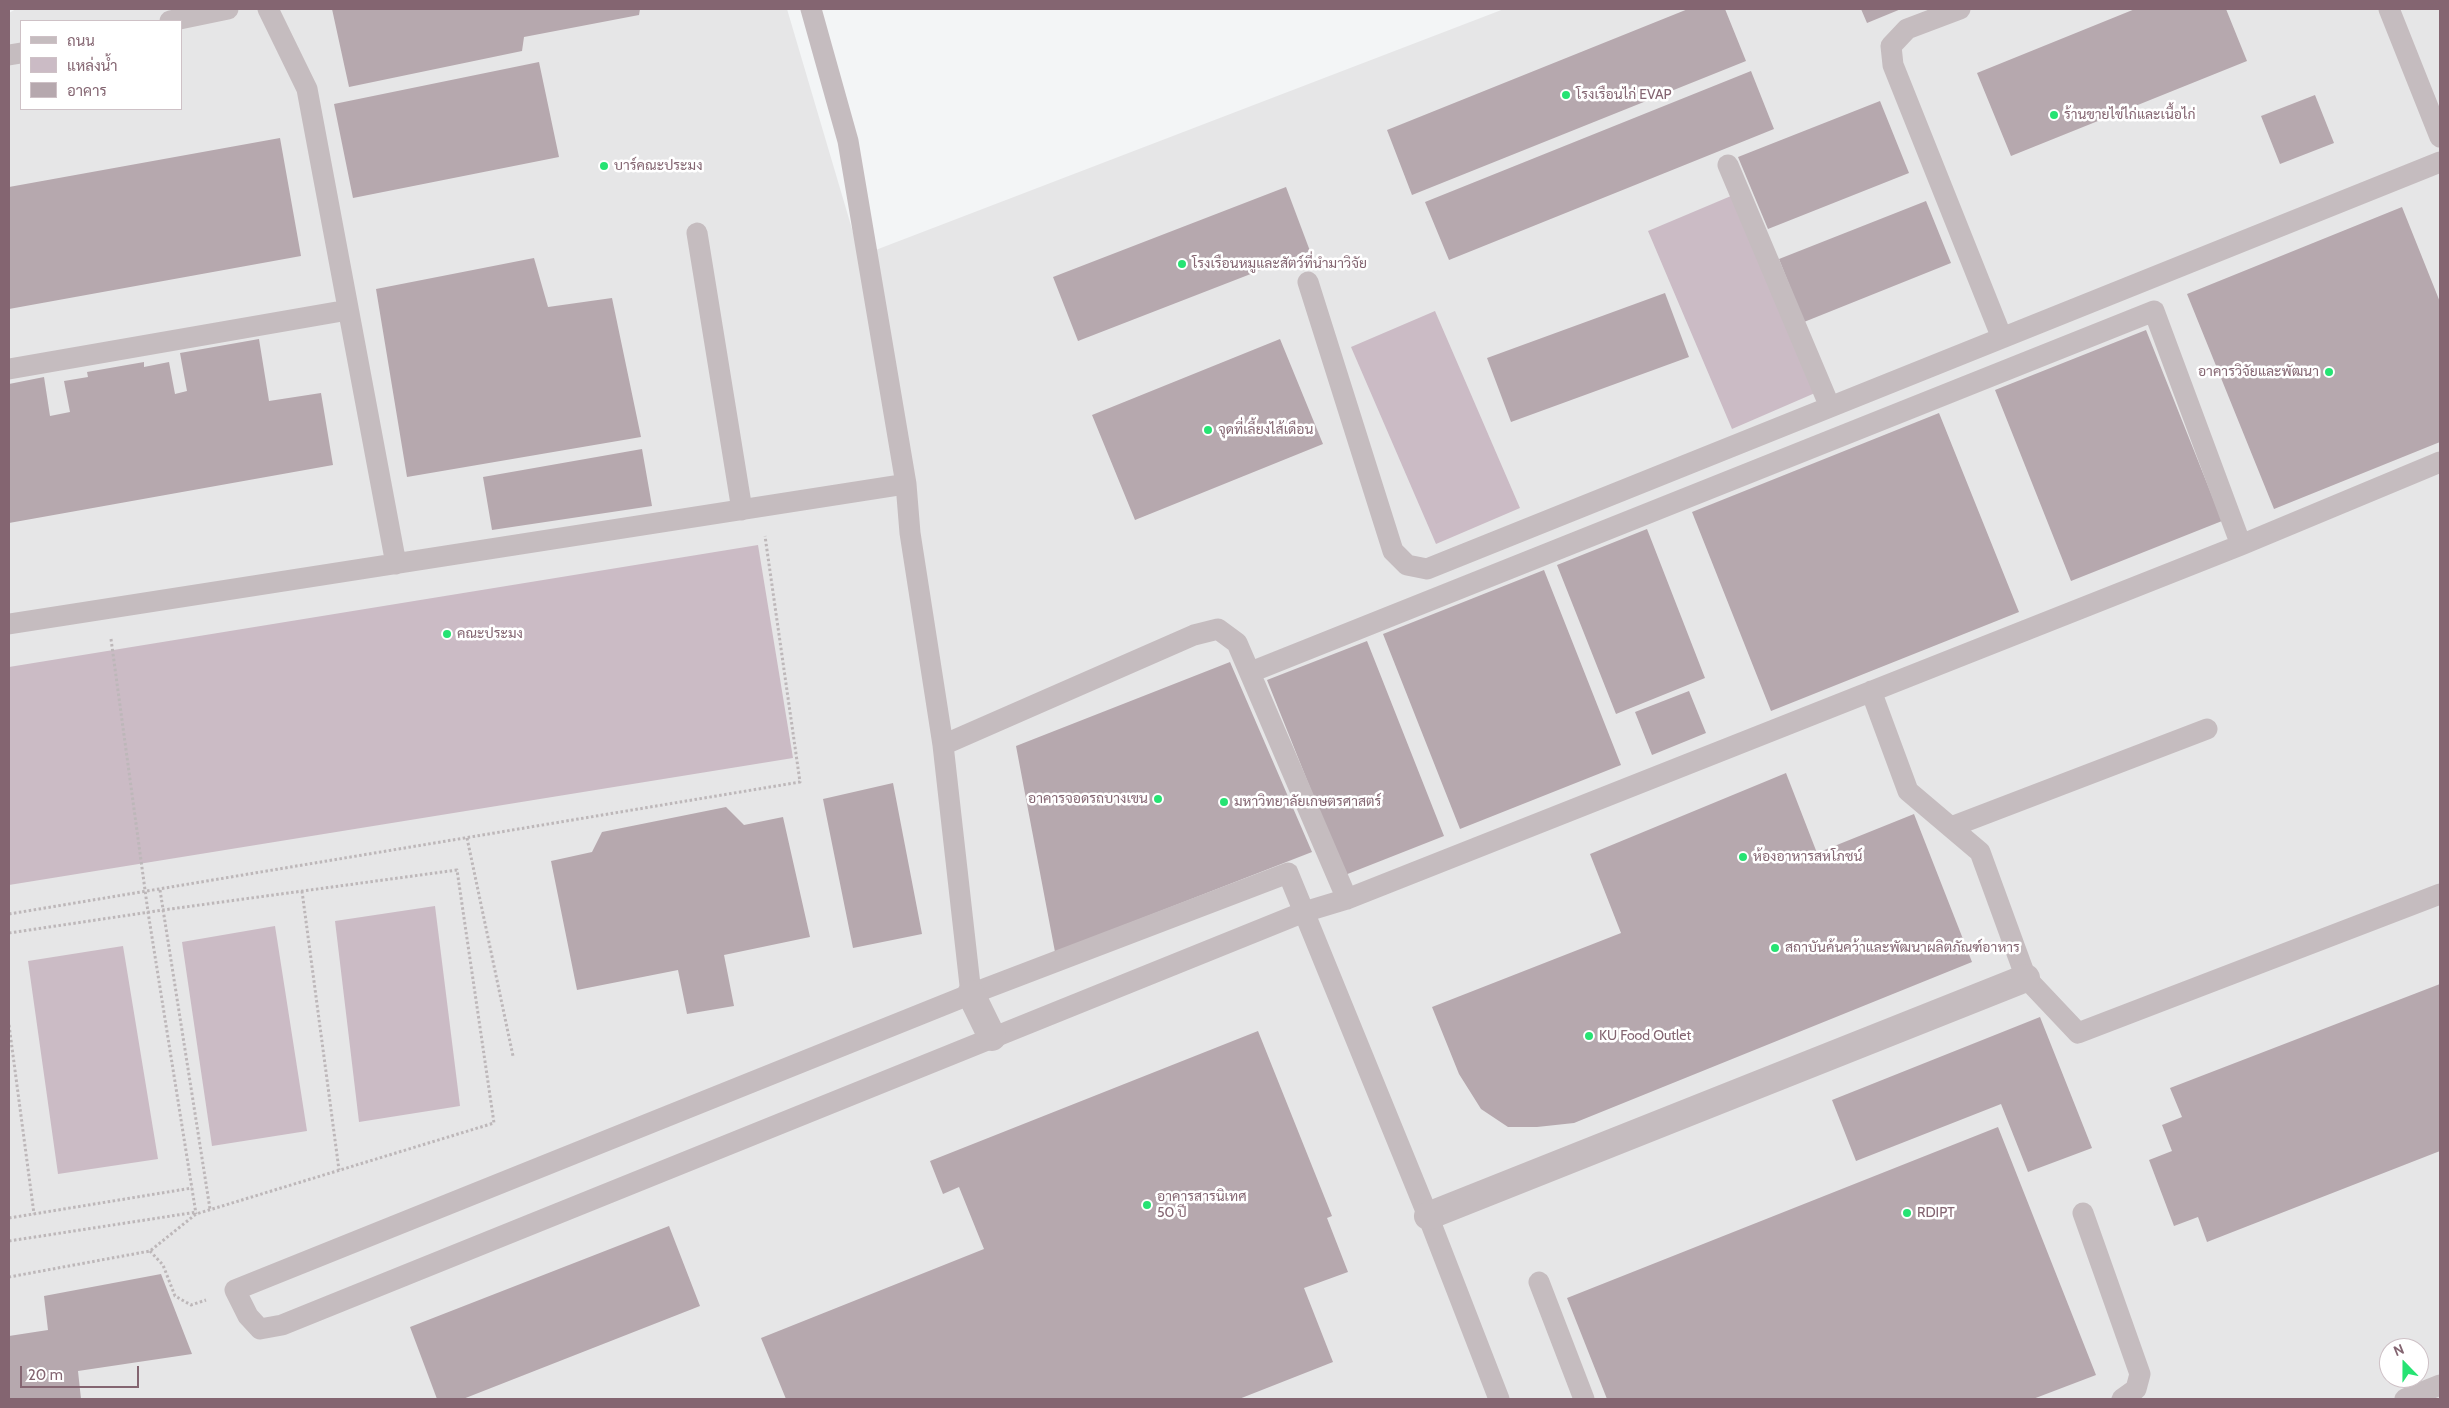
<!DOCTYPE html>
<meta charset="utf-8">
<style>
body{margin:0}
#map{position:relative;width:2449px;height:1408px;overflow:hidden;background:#f3f5f6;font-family:Cabin,Sarabun,sans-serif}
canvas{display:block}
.frame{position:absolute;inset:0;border:10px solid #846571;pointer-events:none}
.legend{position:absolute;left:20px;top:20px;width:162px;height:90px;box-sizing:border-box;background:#fff;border:1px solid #cec1c6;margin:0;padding:6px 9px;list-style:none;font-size:15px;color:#846571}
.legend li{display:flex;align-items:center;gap:10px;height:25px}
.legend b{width:25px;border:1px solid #cec1c6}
.north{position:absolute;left:2379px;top:1338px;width:50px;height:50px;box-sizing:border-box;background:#fff;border:1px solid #cec1c6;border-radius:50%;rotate:338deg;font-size:14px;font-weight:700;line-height:20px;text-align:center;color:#846571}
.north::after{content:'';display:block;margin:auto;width:18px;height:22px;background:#26e373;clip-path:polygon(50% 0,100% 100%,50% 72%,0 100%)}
.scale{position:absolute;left:20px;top:1366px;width:119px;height:22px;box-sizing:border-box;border:2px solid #846571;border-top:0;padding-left:6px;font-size:15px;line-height:18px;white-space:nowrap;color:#846571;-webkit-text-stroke:4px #fff;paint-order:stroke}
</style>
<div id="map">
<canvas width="2449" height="1408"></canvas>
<div class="frame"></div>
<ul class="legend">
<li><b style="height:6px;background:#c5bcbf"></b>ถนน</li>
<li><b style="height:14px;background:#cbbbc5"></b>แหล่งน้ำ</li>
<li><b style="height:14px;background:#b6a8ae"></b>อาคาร</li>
</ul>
<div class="north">N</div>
<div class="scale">20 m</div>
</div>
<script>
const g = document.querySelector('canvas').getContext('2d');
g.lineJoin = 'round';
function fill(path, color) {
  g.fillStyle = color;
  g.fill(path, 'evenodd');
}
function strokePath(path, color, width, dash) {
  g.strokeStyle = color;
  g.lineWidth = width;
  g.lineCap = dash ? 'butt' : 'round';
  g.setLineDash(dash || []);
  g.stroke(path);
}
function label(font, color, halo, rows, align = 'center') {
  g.font = font + ' Cabin,Sarabun,sans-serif';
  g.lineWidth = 5;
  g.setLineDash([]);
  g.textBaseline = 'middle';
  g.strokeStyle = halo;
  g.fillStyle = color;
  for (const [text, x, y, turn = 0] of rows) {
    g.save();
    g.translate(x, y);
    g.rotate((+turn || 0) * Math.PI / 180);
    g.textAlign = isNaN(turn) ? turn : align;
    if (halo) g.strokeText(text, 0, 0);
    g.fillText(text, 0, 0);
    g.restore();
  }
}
fill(new Path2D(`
 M16 9H787L860 256 1504 9H2440V1399H9V13ZM21 21H181V109H21ZM2389 1348H2419V1378H2389Z`), '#e6e6e7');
fill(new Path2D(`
 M1731 196 1815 393 1732 429 1648 231Z
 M1435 311 1520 508 1436 544 1351 347Z
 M758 545 793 758 9 885V667Z
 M435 906 460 1106 359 1122 335 921Z
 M275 926 307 1131 212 1146 182 942Z
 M123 946 158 1159 58 1174 28 961Z`), '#cbbbc5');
fill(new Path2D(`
 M332 9H640L639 15 524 37 522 51 349 87Z
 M1688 9H1725L1746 61 1412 195 1387 130Z
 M1861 9H1901L1867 23Z
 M2135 9H2226L2247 61 2011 156 1977 73Z
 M539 62 559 157 353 198 334 104Z
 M1751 71 1774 129 1449 260 1425 202Z
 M2315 95 2334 143 2280 164 2261 116Z
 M1880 101 1909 173 1768 229 1738 157Z
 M280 138 301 256 9 309V187Z
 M1286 187 1310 251 1078 341 1053 277Z
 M1926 201 1951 263 1804 322 1779 259Z
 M2402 207 2440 302V442L2274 509 2187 294Z
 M534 258 548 307 612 298 641 437 407 477 376 289Z
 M1665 293 1689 357 1511 422 1487 358Z
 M2146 330 2222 521 2071 581 1995 390Z
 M259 339 269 401 321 393 333 465 9 523V384L44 377 50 416 70 412 64 381 88 377 87 372 144 362V367L169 362 175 394 187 391 180 353Z
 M1280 339 1323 444 1135 520 1092 415Z
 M1939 413 2019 612 1771 711 1692 512Z
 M642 449 652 506 492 530 483 477Z
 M1647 529 1705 678 1616 714 1557 565Z
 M1544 570 1621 765 1460 829 1383 634Z
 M1367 641 1444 836 1345 875 1267 680Z
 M1230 662 1312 852 1055 952 1016 746Z
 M1689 691 1706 733 1652 755 1635 712Z
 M1786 773 1817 853 1914 814 1972 962 1574 1123 1537 1127H1508L1481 1109 1459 1074 1432 1007 1621 933 1590 854Z
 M893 783 922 934 853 948 823 799Z
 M726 807 744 825 783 817 810 937 724 955 734 1006 687 1014 678 970 577 990 551 861 592 852 602 832Z
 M2440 984V1151L2207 1242 2198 1217 2174 1226 2149 1160 2172 1151 2162 1125 2182 1117 2170 1088Z
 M2040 1017 2092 1148 2028 1172 2001 1104 1856 1161 1832 1100Z
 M1258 1031 1332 1216 1327 1218 1348 1272 1304 1288 1333 1362 1239 1399H786L761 1338 984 1249 959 1187 943 1194 930 1161Z
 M1998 1127 2096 1375 2033 1399H1607L1567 1298Z
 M669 1226 700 1306 463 1399H437L410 1327Z
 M161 1274 192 1354 78 1371 81 1399H9V1336L48 1330 44 1296Z`), '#b6a8ae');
strokePath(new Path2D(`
 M111 639 148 912 196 1214
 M467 838 513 1056
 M160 890 210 1209
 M302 891 339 1170
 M9 914 800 782 765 536
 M9 933 163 910 457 870 494 1123 196 1214 150 1251 9 1277
 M9 1025 34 1214
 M9 1218 192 1188
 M9 1241 197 1212
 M150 1251 163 1265 175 1296 191 1305 206 1300`), '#bdb7b9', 3, [2.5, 2.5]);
strokePath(new Path2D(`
 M268 9 307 89 396 564
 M811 9 848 141 906 484 910 533 943 745 971 994
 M1960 9 1907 29 1891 46 1893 65 2002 338
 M2389 9 2440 137
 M170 21 228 9
 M9 55 21 53
 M1728 165 1830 407
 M697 233 742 510
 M1308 282 1393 551 1407 565 1427 569 2440 162
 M9 369 348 310
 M9 624 906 484
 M1251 672 2154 311 2241 545
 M1871 691 1908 791 1980 852 2026 978 2078 1033 2440 894
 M943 745 1194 635 1218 629 1237 643 1347 899
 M1951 827 2207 729
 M1288 873 1304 912 282 1325 260 1329 248 1316 235 1290 971 994Z
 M2083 1213 2140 1374 2136 1389 2122 1399
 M1539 1282 1584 1399
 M1499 1399 1428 1216 1304 912 1347 899 2241 545 2440 462
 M2405 1399 2440 1385`), '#c5bcbf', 21);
strokePath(new Path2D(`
 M971 994 992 1037
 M1428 1216 2026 978`), '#c5bcbf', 28);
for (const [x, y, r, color] of [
 [1566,95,5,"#26e373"],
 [2054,115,5,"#26e373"],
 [604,166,5,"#26e373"],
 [1182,264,5,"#26e373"],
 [2329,372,5,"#26e373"],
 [1208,430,5,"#26e373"],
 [447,634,5,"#26e373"],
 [1158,799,5,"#26e373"],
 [1224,802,5,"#26e373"],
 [1743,857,5,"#26e373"],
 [1775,948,5,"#26e373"],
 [1589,1036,5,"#26e373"],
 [1147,1205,5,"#26e373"],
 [1907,1213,5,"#26e373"]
]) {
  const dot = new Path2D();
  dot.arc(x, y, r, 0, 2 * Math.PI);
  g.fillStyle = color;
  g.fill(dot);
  strokePath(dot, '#fff', 2);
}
label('14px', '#846571', '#fff', [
 ["โรงเรือนไก่ EVAP",1576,95],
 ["ร้านขายไข่ไก่และเนื้อไก่",2064,115],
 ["บาร์คณะประมง",614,166],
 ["โรงเรือนหมูและสัตว์ที่นำมาวิจัย",1192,264],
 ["อาคารวิจัยและพัฒนา",2319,372,"right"],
 ["จุดที่เลี้ยงไส้เดือน",1218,430],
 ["คณะประมง",457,634],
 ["อาคารจอดรถบางเขน",1148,799,"right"],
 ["มหาวิทยาลัยเกษตรศาสตร์",1234,802],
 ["ห้องอาหารสหโภชน์",1753,857],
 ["สถาบันค้นคว้าและพัฒนาผลิตภัณฑ์อาหาร",1785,948],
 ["KU Food Outlet",1599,1036],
 ["อาคารสารนิเทศ",1157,1197],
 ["50 ปี",1157,1213],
 ["RDIPT",1917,1213]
], 'left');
</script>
